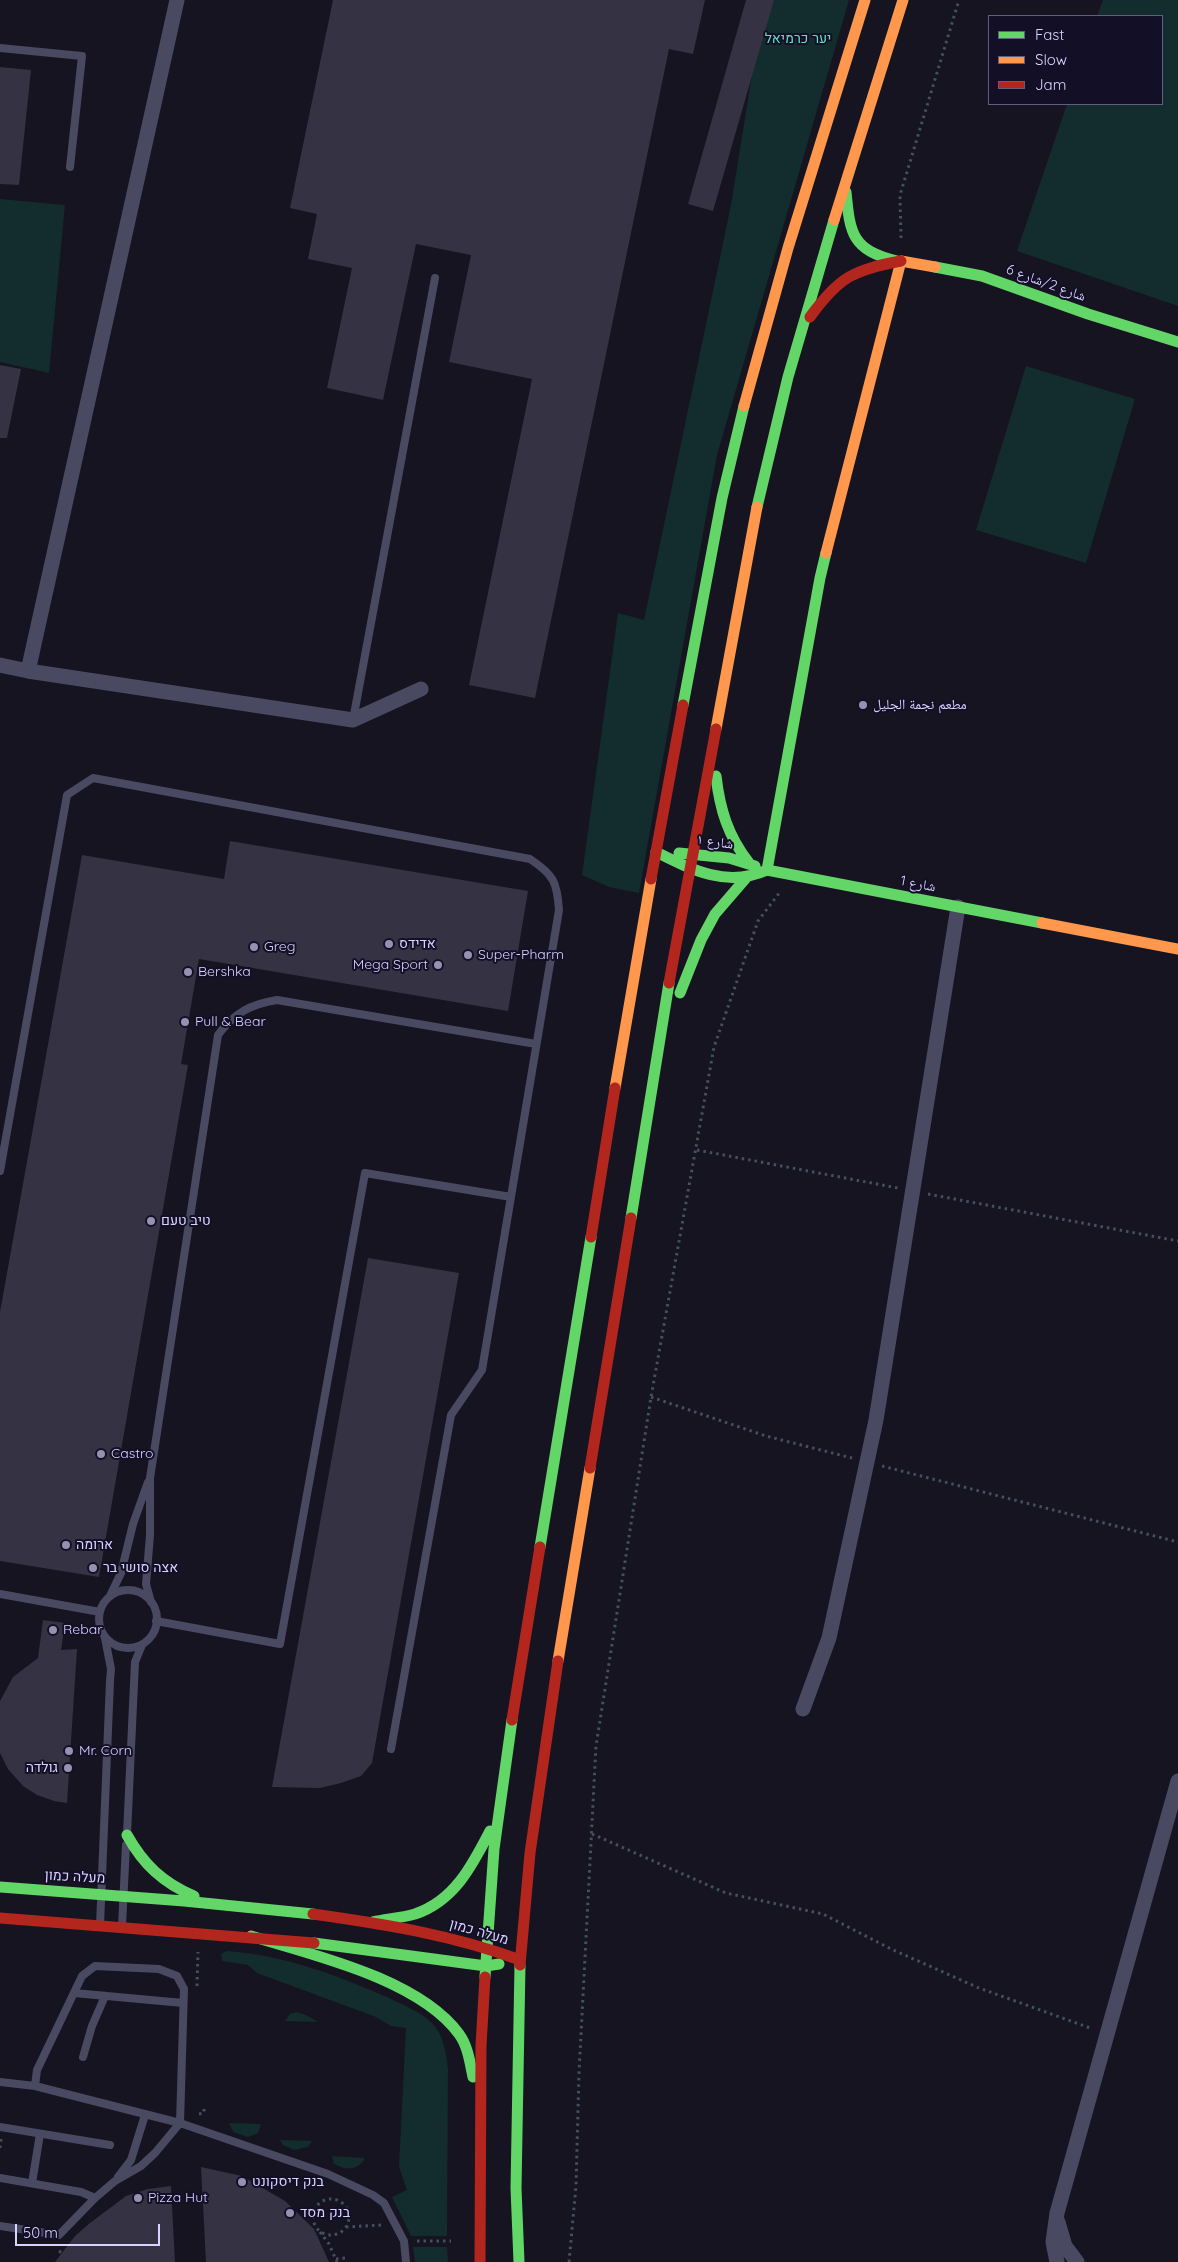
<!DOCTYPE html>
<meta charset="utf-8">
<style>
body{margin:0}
#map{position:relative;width:1178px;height:2262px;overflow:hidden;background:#161421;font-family:Quicksand,sans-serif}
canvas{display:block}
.legend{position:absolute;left:988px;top:15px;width:175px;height:90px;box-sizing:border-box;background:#130f26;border:1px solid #625e7d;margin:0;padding:6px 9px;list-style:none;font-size:15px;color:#d9d4ff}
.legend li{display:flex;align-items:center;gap:10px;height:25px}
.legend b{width:25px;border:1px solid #625e7d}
.scale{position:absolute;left:15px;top:2224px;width:145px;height:22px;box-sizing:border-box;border:2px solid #d9d4ff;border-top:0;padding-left:6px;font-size:15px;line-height:18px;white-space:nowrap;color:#d9d4ff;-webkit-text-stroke:4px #130f26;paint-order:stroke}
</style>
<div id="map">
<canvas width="1178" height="2262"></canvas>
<ul class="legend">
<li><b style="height:6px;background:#63d668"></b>Fast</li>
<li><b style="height:6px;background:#ff974d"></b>Slow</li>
<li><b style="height:6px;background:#b3261e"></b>Jam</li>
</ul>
<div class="scale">50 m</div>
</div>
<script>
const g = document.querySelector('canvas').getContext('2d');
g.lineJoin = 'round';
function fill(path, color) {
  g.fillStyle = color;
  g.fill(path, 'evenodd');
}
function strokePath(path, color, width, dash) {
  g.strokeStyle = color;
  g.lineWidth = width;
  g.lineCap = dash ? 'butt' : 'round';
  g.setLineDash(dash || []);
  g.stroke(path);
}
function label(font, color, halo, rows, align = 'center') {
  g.font = font + ' Quicksand,"Noto Naskh Arabic",Heebo,sans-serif';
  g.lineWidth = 4;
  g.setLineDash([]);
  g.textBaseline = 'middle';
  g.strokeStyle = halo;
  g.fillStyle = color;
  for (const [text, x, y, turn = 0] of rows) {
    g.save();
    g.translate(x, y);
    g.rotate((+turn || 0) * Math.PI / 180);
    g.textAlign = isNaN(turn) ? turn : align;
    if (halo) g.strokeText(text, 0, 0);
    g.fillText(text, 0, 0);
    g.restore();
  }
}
fill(new Path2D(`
 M764 0H849L717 455 639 893 609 887 582 875 618 613 644 620 731 205Z
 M1103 0H1178V306L1017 251 1067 104H1162V16H1097Z
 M0 199 65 205 49 373 0 362Z
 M1026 366 1135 399 1086 563 976 530Z
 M227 1951C283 1955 337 1975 389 1998 403 2005 421 2012 432 2023 444 2035 446 2053 448 2069L447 2236H411L392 2197 407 2190 399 2167 406 2028 391 2026 376 2017 257 1973 248 1965 222 1961 221 1954Z
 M297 2012 308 2016 318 2022 285 2021 290 2014Z
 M229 2123 261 2124 258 2133 248 2137 233 2132Z
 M280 2140 312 2141 308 2147 294 2150 283 2145Z
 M332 2156 364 2158V2160C356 2171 345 2170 334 2164Z
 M413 2247H447L448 2262H415Z`), '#132c2d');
fill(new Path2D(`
 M333 0H705L693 54 669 49 535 698 469 685 532 379 449 362 471 255 416 244 383 400 327 388 352 268 308 259 317 214 290 208Z
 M746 0H774L713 211 688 204Z
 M0 67 31 70 19 185 0 184Z
 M0 365 21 369 7 438H0Z
 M230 841 528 891 508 1011 199 959 181 1064 188 1065 99 1577 0 1561V1312L82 855 224 879Z
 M368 1258 459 1273 372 1763 361 1776 341 1783 320 1788 272 1787Z
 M43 1620 65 1623 61 1650 77 1649 67 1803 54 1801 37 1795 23 1786 8 1769 0 1753V1701L13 1677 38 1658Z
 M201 2167 242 2176 285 2201 314 2229 329 2262H206Z
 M171 2186 175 2262H55L75 2236 90 2223 126 2196 148 2189Z`), '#343243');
strokePath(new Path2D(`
 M901 238 900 195 959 0
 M697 1150 898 1188
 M928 1194 1178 1241
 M651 1397 766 1436 852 1458
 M882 1466 1178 1542
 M592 1834 726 1893 823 1914 891 1949 979 1988 1093 2029
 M197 1986 198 1952
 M199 2114 204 2113V2107
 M0 2148 1 2139
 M313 2217a18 18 0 1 1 36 0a18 18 0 1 1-36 0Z
 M346 2227 381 2225
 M320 2232 329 2244 337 2262
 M417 2241H451
 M59 2251 62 2253
 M336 2259 346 2258
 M569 2262 576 2186 579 2073 596 1746 651 1397 714 1047 758 921 780 892`), '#44505f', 3, [2.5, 4]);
strokePath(new Path2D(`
 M0 48 82 56 70 167
 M353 720 435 278
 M0 1171 67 795 93 778 530 859C554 875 557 882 559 910L482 1370 451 1415 391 1749
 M99 1619a29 29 0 1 1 58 0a29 29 0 1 1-58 0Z
 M0 1594 100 1612
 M110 1596 121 1573 133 1524 148 1482
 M151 1602 146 1584 150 1535V1478L218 1035C234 1013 251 1004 277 1000L536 1044
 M156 1621 280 1644 365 1173 511 1197
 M127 1834 135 1662 142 1645
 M100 1925 110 1681 111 1669 105 1638
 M122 1926 126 1845
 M74 1993 183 2003
 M83 2057 92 2026 105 1996
 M0 2082 35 2086 180 2123 328 2174 373 2195 384 2203 404 2241 406 2262
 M0 2127 110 2145
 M118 2177 131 2160 145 2115
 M0 2178 81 2192 95 2198
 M32 2183 40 2134
 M0 2226 59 2235 95 2198 115 2181 141 2166 155 2153 180 2123 184 1989 177 1976 159 1969 95 1966 82 1976 37 2070 35 2086`), '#4a4962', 8);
strokePath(new Path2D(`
 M0 665 28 671 177 0
 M28 671 353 720 421 689
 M803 1709 829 1638 876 1420 958 907
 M1058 2222 1065 2246 1077 2262
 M1057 2262 1053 2242 1057 2213 1178 1781`), '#4a4962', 15);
strokePath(new Path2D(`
 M846 192C850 234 852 250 897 261
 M935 267 982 276 1088 314 1178 342
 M757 507 788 377 834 220
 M683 705 722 498 744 406
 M716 776C720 810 728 836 749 863
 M656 852C692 870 727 888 767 870L1042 923
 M679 853 729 858 755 866
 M767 870 820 578 826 553
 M680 993 701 940 715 914 746 878
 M631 1218 669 983
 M540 1547 591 1237
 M127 1835C143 1864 163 1883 194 1896
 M0 1887 184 1901 313 1914
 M373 1922C387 1919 401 1918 415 1914 454 1901 472 1866 490 1831
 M251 1936C313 1955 419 1979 459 2034 468 2046 470 2063 473 2077
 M314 1943 486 1966 499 1964
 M485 1977 494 1849 512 1720
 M519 2262 516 2188 520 1965`), '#63d668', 11);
strokePath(new Path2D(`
 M834 220 903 0
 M744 406 788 248 865 0
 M826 553 901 261 935 267
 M716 729 757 507
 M1042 923 1178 949
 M615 1088 651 879
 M558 1661 590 1468`), '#ff974d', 11);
strokePath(new Path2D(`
 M810 317C839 277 853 270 901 261
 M651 879 683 705
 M669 983 716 729
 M591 1237 615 1088
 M590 1468 631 1218
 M512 1720 540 1547
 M313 1914C384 1924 453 1935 520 1960
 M0 1918 314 1943
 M520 1965 530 1853 558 1661
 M480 2262 481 2046 485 1977`), '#b3261e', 11);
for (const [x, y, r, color] of [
 [863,705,5,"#9591b1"],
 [389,944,5,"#9591b1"],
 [254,947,5,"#9591b1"],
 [468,955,5,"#9591b1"],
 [438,965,5,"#9591b1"],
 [188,972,5,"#9591b1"],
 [185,1022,5,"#9591b1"],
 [151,1221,5,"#9591b1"],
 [101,1454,5,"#9591b1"],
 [66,1545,5,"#9591b1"],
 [93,1568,5,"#9591b1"],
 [53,1630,5,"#9591b1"],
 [69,1751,5,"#9591b1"],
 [68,1768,5,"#9591b1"],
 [242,2182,5,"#9591b1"],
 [138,2198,5,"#9591b1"],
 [290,2213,5,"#9591b1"]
]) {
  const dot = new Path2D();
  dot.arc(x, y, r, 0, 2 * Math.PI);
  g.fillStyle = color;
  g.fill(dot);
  strokePath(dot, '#130f26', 2);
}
label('14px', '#5fe0c0', '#130f26', [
 ["יער כרמיאל",798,39]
]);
label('14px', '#d9d4ff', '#130f26', [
 ["شارع 2/شارع 6",1046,283,20],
 ["شارع ١",715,842,8],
 ["شارع 1",918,884,11],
 ["מעלה כמון",75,1877,3],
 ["מעלה כמון",479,1932,16]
]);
label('14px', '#d9d4ff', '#130f26', [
 ["مطعم نجمة الجليل",873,705],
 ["אדידס",399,944],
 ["Greg",264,947],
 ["Super-Pharm",478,955],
 ["Mega Sport",428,965,"right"],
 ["Bershka",198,972],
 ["Pull & Bear",195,1022],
 ["טיב טעם",161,1221],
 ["Castro",111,1454],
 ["ארומה",76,1545],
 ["אצה סושי בר",103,1568],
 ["Rebar",63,1630],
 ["Mr. Corn",79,1751],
 ["גולדה",58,1768,"right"],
 ["בנק דיסקונט",252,2182],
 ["Pizza Hut",148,2198],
 ["בנק מסד",300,2213]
], 'left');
</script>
